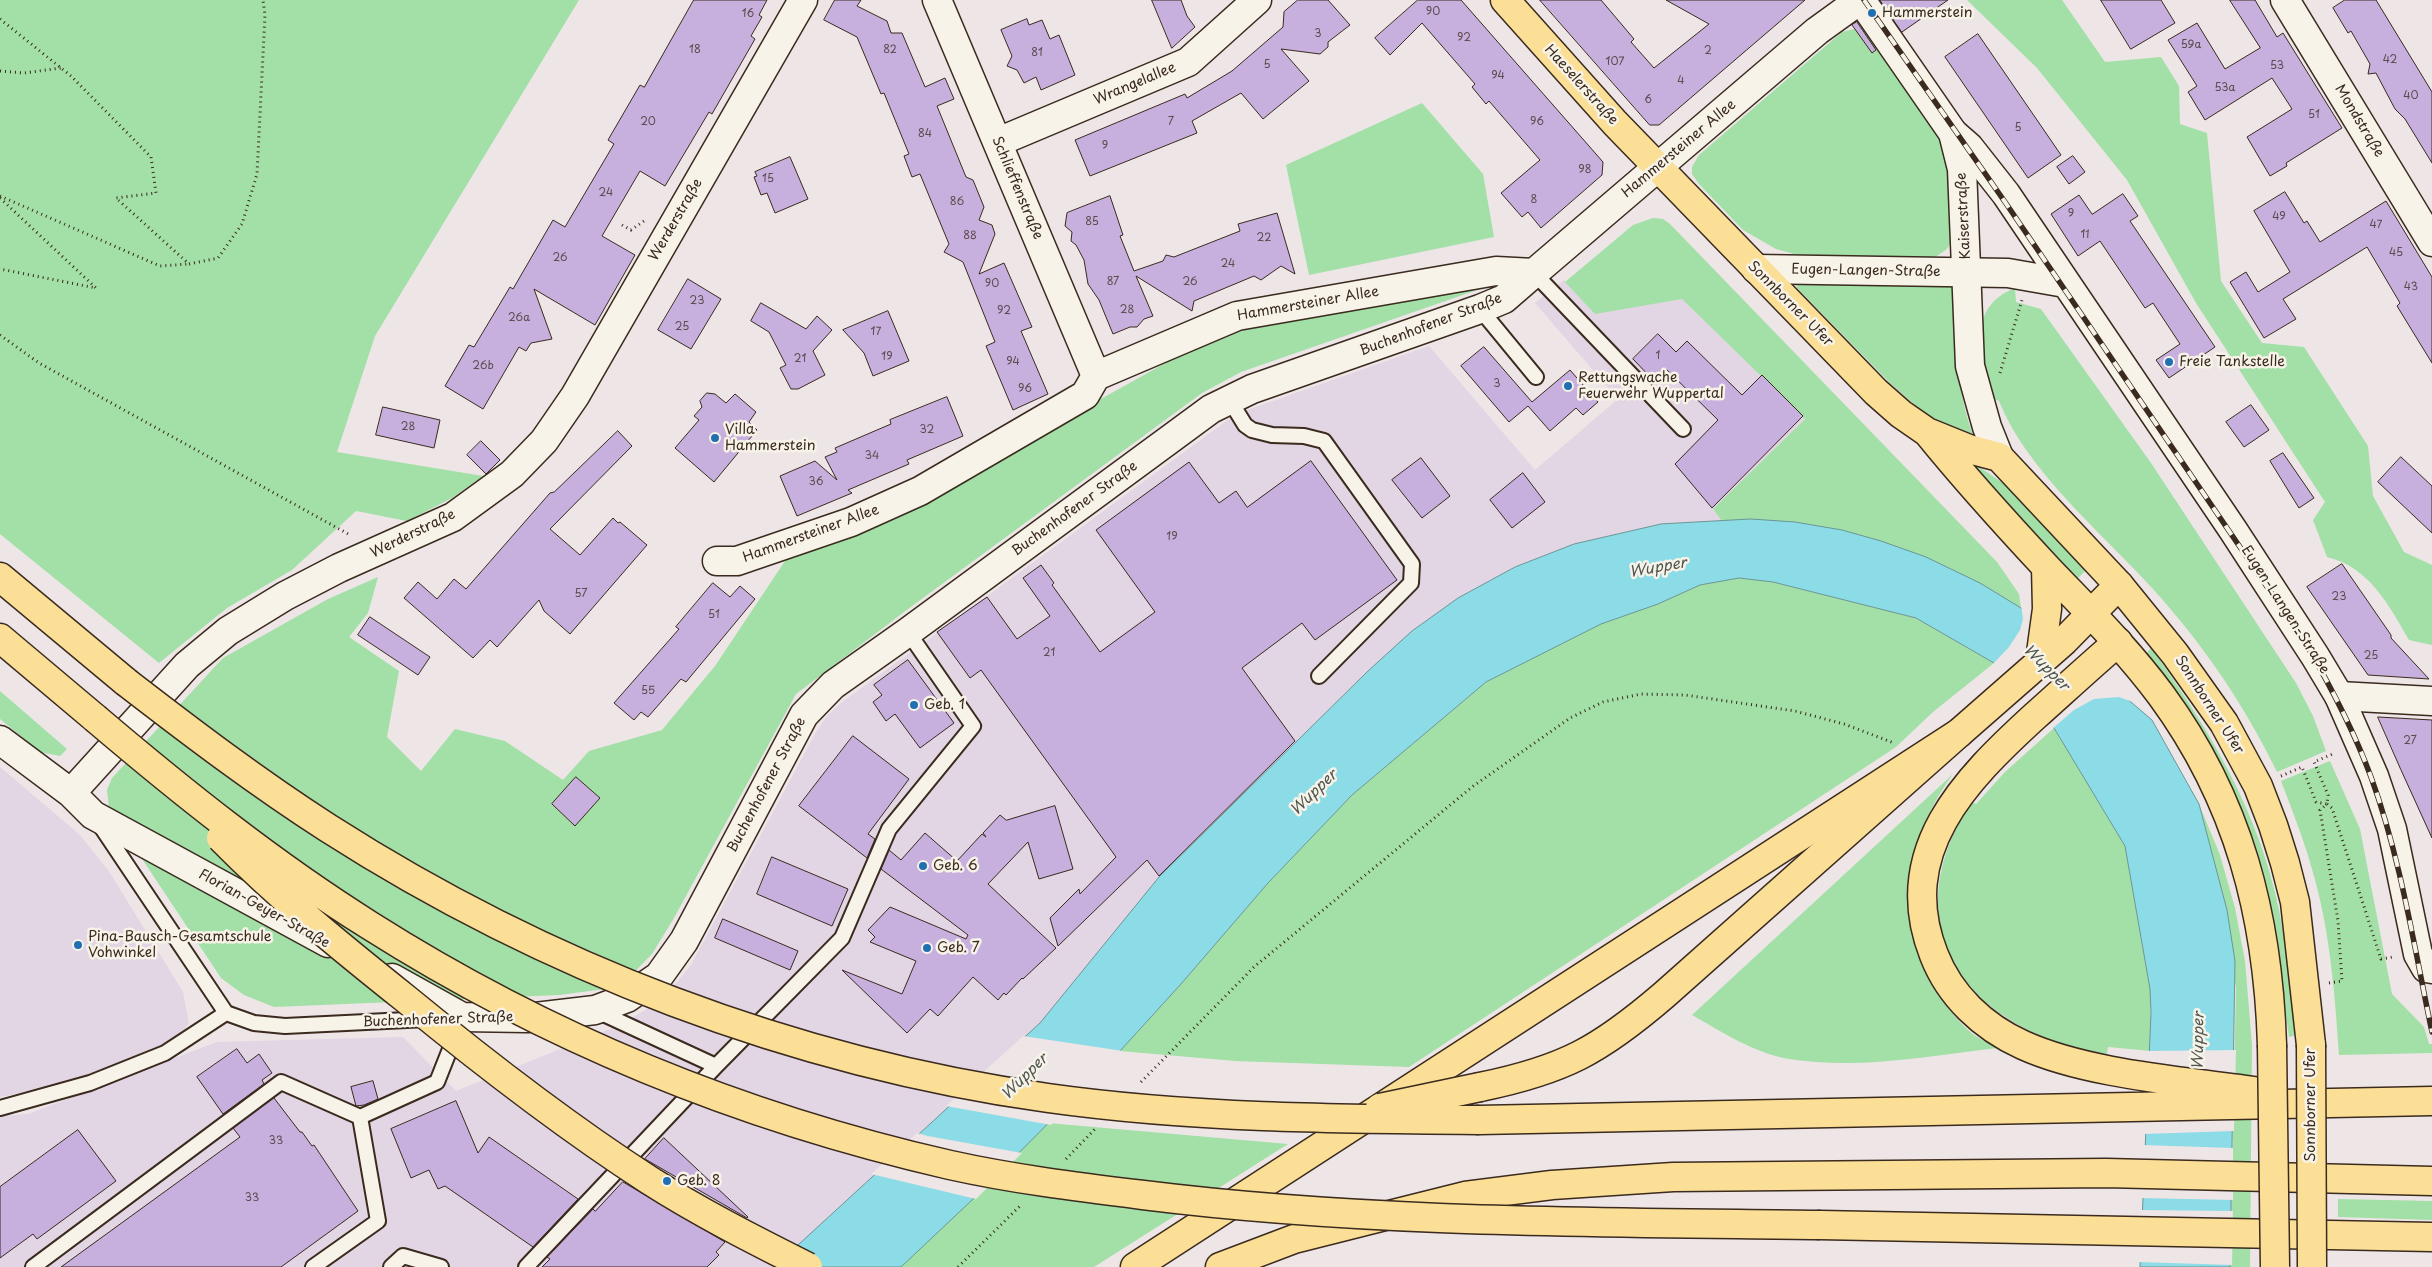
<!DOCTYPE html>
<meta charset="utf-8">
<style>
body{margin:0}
canvas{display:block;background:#ede5e6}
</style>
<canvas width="2432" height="1267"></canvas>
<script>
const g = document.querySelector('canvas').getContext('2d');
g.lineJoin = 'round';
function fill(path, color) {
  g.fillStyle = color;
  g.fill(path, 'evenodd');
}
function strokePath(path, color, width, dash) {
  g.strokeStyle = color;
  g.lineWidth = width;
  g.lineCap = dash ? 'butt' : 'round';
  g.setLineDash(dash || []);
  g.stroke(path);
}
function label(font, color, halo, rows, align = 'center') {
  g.font = font + ' "Playpen Sans",sans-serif';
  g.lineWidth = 5;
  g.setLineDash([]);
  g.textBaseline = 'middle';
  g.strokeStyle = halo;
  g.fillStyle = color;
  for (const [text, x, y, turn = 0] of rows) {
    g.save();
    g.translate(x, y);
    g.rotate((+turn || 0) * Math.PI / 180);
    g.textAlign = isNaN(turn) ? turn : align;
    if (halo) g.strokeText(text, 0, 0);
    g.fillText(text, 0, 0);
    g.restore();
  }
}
fill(new Path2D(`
 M1564 280 1595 313 1682 299 1805 419 1713 509 1722 521 1661 524 1574 544 1515 567 1458 598 1368 671 1159 877 1040 1023 774 1267H0V1116L28 1114 217 1042 403 1037 456 1091 620 1025 662 1000 691 965 816 732 827 716 841 703 1236 414 1429 346 1535 470 1618 399 1535 303Z
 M0 767 80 835 110 873 183 992 189 1023 184 1030 154 1049 92 1073 51 1087 0 1097Z`), '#e2d5e4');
fill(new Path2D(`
 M0 0H579L375 336 337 452 483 476 452 498 407 521 356 511 292 570 227 608 159 663 0 534Z
 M1967 0H2062L2105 62 2161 57 2179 86 2180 124 2207 133 2221 281 2262 343 2304 347 2368 446 2373 496 2404 552 2432 565V645L2409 640C2389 605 2369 567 2327 557L2313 520 2325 502 2196 303 2127 180 2037 68Z
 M1854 29 1868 31 1932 125 1943 147 1949 168 1954 237 1947 249 1937 256 1928 260 1805 257 1776 249 1743 230 1699 184 1692 174V167L1699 155 1842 32Z
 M1422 103 1483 174 1494 237 1309 275 1286 165Z
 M1653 218 1663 219 1670 224 1997 562 2019 594 2021 608C1929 551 1832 514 1722 521L1713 509 1805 419 1682 299 1595 314 1565 282 1633 225Z
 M1500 282 1241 372 1202 393 908 609 796 694 674 918 652 954 620 987 559 995 274 1007 244 995 221 978 109 809 107 790 112 778 223 658 328 599 378 577 368 613 349 637 399 671 387 737 421 771 455 729 505 741 563 780 589 751 662 730 715 666 789 555 1056 424 1196 346 1228 334 1291 319Z
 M1796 283 1955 285C1957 343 1954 388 1976 443L1922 411 1890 383 1797 288Z
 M2015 288 2016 302 2041 309 2151 463 2296 683 2313 716 2326 751 2277 772C2244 704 2203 644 2152 588 2102 533 2026 470 1999 401L1990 397C1980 356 1966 307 2015 288Z
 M1950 447 2016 492 2087 569 2076 580Z
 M1739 578 1773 582 1916 618 1994 663 1933 712 1896 747 1409 1067 1235 1061 1120 1051 1181 984 1268 883 1352 795 1486 682 1601 624 1658 604 1700 585Z
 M2151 648C2209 728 2259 812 2279 910 2287 951 2291 994 2296 1035L2289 1037 2271 907 2261 871 2146 654Z
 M0 691 67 749 60 756 40 752 0 719Z
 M2054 728 2125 846 2150 989 2151 1051 2108 1047 2107 1054C2076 1048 2045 1041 2017 1024 1928 973 1916 884 1972 802L1976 804 2005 772Z
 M2330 761 2360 829 2392 994 2424 1027 2429 1044H2432V1053L2339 1055C2335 995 2330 933 2314 876 2305 843 2293 812 2281 781Z
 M1953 774C1932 803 1915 838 1910 874 1901 930 1931 1000 1974 1035 1981 1040 1990 1044 1998 1048 1929 1056 1858 1070 1789 1059 1754 1053 1722 1032 1692 1015Z
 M2199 804 2220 855 2235 908 2245 961 2252 1045 2250 1267H2230L2236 987Z
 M1048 1123 1288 1144 1094 1267H901Z
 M2338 1199 2432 1201V1220L2338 1217Z`), '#a2e0a7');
const water = new Path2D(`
 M1751 519 1795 522 1842 530 1881 541 1926 557 1980 583 2021 608 2152 720 2199 804 2227 910 2235 961 2230 1267H2140L2151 1013 2150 989 2125 846 2054 728 1994 663 1916 618 1773 582 1739 578 1700 585 1658 604 1601 624 1486 682 1352 795 1268 883 1181 984 1120 1051 971 1201 901 1267H774L1040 1023 1159 877 1368 671 1412 631 1458 598 1515 567 1574 544 1661 524Z`);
fill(water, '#8bdce6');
strokePath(water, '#6b9596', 1);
fill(new Path2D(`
 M2021 605 2138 704 2119 697 2094 699 2074 710 2052 729 1992 665 2009 647 2020 630 2023 619Z
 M1023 1036 1123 1051 1051 1125 946 1106Z
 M2236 1050 2234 1131 2144 1134 2148 1051Z
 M917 1133 928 1136 1022 1153 976 1199 871 1174Z
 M2143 1145 2233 1148V1200L2141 1198Z
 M2140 1210 2233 1211 2232 1265 2137 1262Z`), '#ede5e6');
const building = new Path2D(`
 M694 0H767L759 15 762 17 751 36 755 39 712 114 709 112 665 186 640 171 602 236 635 255 595 325 534 289 552 339 531 343 526 351 519 347 483 409 445 386 469 345 474 347 510 287 513 289 553 220 565 227 614 144 608 140 640 85 644 87Z
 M835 0H861L857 6 887 21 891 33H902L925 87 945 78 954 99 937 106 966 177 973 180 984 207 979 220 992 225 995 234 979 274 1004 263 1032 327 1021 331 1048 394 1013 410 986 346 995 342 963 262 944 252 949 244 920 174 912 177 904 156 909 154 884 93 881 94 857 37 824 20Z
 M1152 0H1181L1187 16 1195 27 1172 48Z
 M1298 0H1328L1350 25 1328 42V47L1320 54 1281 49 1309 81 1263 119 1241 93 1192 121 1197 133 1090 176 1075 140 1185 94 1187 98 1232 71 1283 27 1284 12Z
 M1418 0H1461L1603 162 1602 175 1541 228 1528 212 1522 217 1501 193 1540 160 1489 101 1486 104 1472 87 1475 84 1422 23 1390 55 1375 38Z
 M1540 0H1601L1634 39 1631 42 1654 68 1709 24 1666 0H1805L1659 125H1650Z
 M1880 0H1948L1902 32Z
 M2101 0H2161L2175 23 2131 49Z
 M2230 0H2255L2277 37 2283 33 2342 128 2286 163 2287 166 2270 176 2247 137 2292 109 2272 78 2205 120 2188 92 2197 86 2168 40 2197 23 2225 69 2260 48Z
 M2345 0H2376L2432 92V163L2405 119 2395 109 2376 73 2368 74 2370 64 2351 31 2348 33 2333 8Z
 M1027 19 1029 25 1042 20 1050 39 1059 35 1075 75 1041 90 1036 77 1024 83 1017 70 1007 66 1012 56 1001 30Z
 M1857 22 1876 50 1872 53 1852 25Z
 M1978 34 2061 155 2028 178 1945 57Z
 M2073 156 2085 172 2069 184 2057 167Z
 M790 157 808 199 775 213 767 193 761 195 754 177 757 176 755 172Z
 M2285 192 2304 223 2307 221 2320 242 2386 201 2432 277V363L2397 306 2400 303 2367 247 2283 299 2296 319 2264 338 2230 282 2246 272 2258 292 2290 272 2254 211Z
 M2123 194 2138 216 2130 221 2215 347 2169 378 2156 360 2180 344 2153 303 2145 308 2100 241 2078 256 2051 214 2079 195 2092 214Z
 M1110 196 1123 235 1120 236 1134 271 1163 261 1166 255 1174 257 1240 231 1238 224 1277 213 1295 274 1281 266 1261 280 1254 276 1194 301 1192 311 1136 276 1153 316 1144 319 1137 327H1130L1113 334 1099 300 1088 284 1084 260 1076 245 1071 241 1072 232 1065 226 1067 213Z
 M688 279 721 299 691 349 658 330Z
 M761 303 806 329 817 316 832 330 813 351 825 375 798 389H791L780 368 786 365 769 332 751 321Z
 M888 311 909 361 873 376 864 353 843 330Z
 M1658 334 1676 352 1687 341 1742 395 1762 375 1803 416 1712 508 1675 464 1718 420 1666 369 1654 381 1633 359Z
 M1484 347 1532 402 1570 370 1598 402 1583 415 1576 408 1550 431 1528 406 1509 422 1461 366Z
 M707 393 715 394 726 403 735 394 756 412 749 422 757 430 714 482 675 448 699 420 694 416 702 407 700 401Z
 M947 397 963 436 907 460 909 464 848 490 852 493 797 516 780 476 815 461 837 480 825 457 837 452 835 448 891 424 890 420Z
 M2251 405 2269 430 2244 447 2226 422Z
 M383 407 440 420 434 448 376 435Z
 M618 431 632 446 550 529 580 555 613 518 618 523 620 522 647 545 570 634 544 611 539 600 497 647 490 640 473 658 404 598 418 582 437 599 454 579 466 589 550 493 554 492Z
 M481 441 500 460 486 474 467 455Z
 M2283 453 2314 498 2299 508 2270 461Z
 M2401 457 2432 486V533L2378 482Z
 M1421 458 1450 496 1422 518 1392 480Z
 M1311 461 1397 580 1315 640 1302 623 1242 668 1295 741 1159 876 1147 860 1058 946 1050 918 1079 889 1080 894 1116 857 981 670 970 678 937 632 987 597 1017 639 1050 616 1023 578 1041 565 1054 583 1052 585 1100 652 1155 612 1096 530 1189 462 1219 503 1236 491 1247 507Z
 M1523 473 1545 502 1512 528 1490 500Z
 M2342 564 2391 635V638L2429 679 2368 675 2307 587Z
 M713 583 730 597 740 586 755 599 686 682 681 679 648 717 641 712 634 720 614 703 679 629 676 627Z
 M370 617 430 657 418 675 358 635Z
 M908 660 954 723 920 748 895 714 886 721 873 702 882 695 874 685Z
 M2378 717 2432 720V838L2401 770Z
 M853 736 909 779 868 834 875 839 867 858 799 806Z
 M576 777 600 798 575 826 552 804Z
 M1055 806 1073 869 1039 879 1028 842 988 884 1056 948 1023 979 1022 978 1006 995 1004 993 998 1000 973 977 938 1016 930 1009 907 1033 842 970 902 994 916 961 870 942 875 937 868 930 890 907 966 939 968 935 881 869 889 850 901 860 925 833 957 861 982 834 986 837 983 833 1000 815 1006 820Z
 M772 857 848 889 832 926 757 894Z
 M723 919 798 951 790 970 715 938Z
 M237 1049 247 1063 259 1054 272 1073 262 1080 264 1084 223 1114 197 1077Z
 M373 1081 378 1099 364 1105 356 1106 351 1087Z
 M274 1098 300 1132H302L312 1146 314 1145 358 1211 281 1267H61L240 1137 233 1128Z
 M456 1101 478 1153 489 1137 578 1199 533 1247 445 1186 438 1189 429 1170 411 1178 391 1129Z
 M78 1130 116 1181 37 1239 33 1234 0 1258V1187Z
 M664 1138 748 1217 747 1218 645 1159Z
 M623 1182 725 1242 716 1252 719 1255 707 1267H542L550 1259 547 1257 593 1209 595 1211Z`);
fill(building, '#c7afde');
strokePath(building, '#3b2a1e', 1);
const service = new Path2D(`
 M1534 273 1683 429
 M1480 309 1536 377
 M1229 399 1245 425 1252 430 1272 435 1304 436 1324 441 1412 564 1411 583 1319 676
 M100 825 226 1013
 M597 1011 716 1066
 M0 1108 90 1083 165 1053 226 1013 254 1023 285 1026 427 1019
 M33 1267 281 1082 360 1117 437 1082 456 1034
 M313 1267 378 1221 360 1117
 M391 1267 403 1256 441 1267
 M526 1267 716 1066 842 938 889 829 973 726 908 632`);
const minor = new Path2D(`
 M937 0 1096 376
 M2285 0 2432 242
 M998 142 1188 62 1257 0
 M717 561H737L851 522 920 491 1085 395 1096 376 1237 316 1496 271 1534 273 1817 31 1860 0
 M2339 696 2432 701
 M0 740 71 793 187 665 228 631 285 596 339 568 453 517 512 474 544 441 575 396 803 0
 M71 793 93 815 328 943
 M392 978 462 1017 527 1018 595 1010 627 998 659 976 684 941 804 715 833 685 908 632 1211 409 1252 389 1480 309 1504 299 1534 273`);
const tertiary = new Path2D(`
 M1953 133 1969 147 2006 194 2233 530 2315 656 2339 696 2374 776 2392 829 2418 954 2426 968 2432 969
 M1756 269 2008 273 2065 283`);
const secondary = new Path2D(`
 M1861 0 1953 133 1962 169 1970 366 1987 427 1999 457`);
const primary = new Path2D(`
 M1505 0 1615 123 1876 392 1901 414 1927 432 1969 449 1999 457 2119 585 2175 654 2224 723 2258 786 2273 825 2285 863 2295 902 2311 1045
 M1928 433C1966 480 2007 525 2048 569 2087 610 2127 649 2161 695 2239 801 2268 916 2272 1045
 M2040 660 2047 609 2046 567`);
const trunk = new Path2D(`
 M1135 1267 1959 733 2064 641 2119 585
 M1220 1267 1294 1239 1401 1212 1465 1196 1552 1185 1673 1177 2106 1173 2432 1181`);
const motorway = new Path2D(`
 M0 577 126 682
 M0 638 95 718
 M2118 642C2090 666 2063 691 2035 716 1965 780 1893 852 1934 955 1950 996 1983 1027 2023 1045 2089 1075 2188 1081 2260 1092
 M1480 1087C1564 1070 1600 1050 1664 995L1959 733
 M1479 1120 2432 1101
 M1820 1225 2432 1237`);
strokePath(service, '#3b2a1e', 18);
strokePath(minor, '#3b2a1e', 31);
strokePath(tertiary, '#3b2a1e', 31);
strokePath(secondary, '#3b2a1e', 31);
strokePath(primary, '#3b2a1e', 31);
strokePath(trunk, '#3b2a1e', 31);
strokePath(motorway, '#3b2a1e', 31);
strokePath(new Path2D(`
 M0 19 71 76 151 157 156 193 116 198 189 264 218 258 242 224 257 174 265 15 263 0
 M0 71 24 73 61 68
 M0 196 160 266 189 264
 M0 198 96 288 0 269
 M622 225 631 230 644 221
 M0 335 39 363 350 535
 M2000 373 2022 300
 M2281 776 2302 767 2316 802 2327 804 2328 795 2314 762 2335 753
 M2329 983 2342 981 2338 921 2320 810 2327 804 2332 808 2381 959 2393 957
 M1141 1082 1254 967 1472 787 1570 718 1603 702 1641 694 1685 695 1795 711 1844 724 1894 743
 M1066 1159 1095 1129
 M958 1267 1022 1204`), '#3b2a1e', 3, [1, 4]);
strokePath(service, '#f7f3e8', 14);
strokePath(minor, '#f7f3e8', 28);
strokePath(tertiary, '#f7f3e8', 28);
strokePath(secondary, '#f7f3e8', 28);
strokePath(primary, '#fbdf96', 28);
strokePath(trunk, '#fbdf96', 28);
strokePath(motorway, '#fbdf96', 28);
const rail = new Path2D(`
 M1864 0 2005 202 2306 644C2331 687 2354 731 2371 777 2401 859 2414 947 2432 1032`);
strokePath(rail, '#3b2a1e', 5.5);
strokePath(rail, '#f7f3e8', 4, [11]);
const primaryBridge = new Path2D(`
 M2272 1045 2275 1267
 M2311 1045 2312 1267`);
const motorwayBridge = new Path2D(`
 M126 682C192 733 258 783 328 828 545 967 792 1062 1048 1098 1191 1118 1335 1119 1479 1120
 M95 718C182 792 272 864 369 925 547 1038 744 1118 950 1165 1013 1179 1078 1187 1143 1195 1367 1223 1594 1222 1820 1225
 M221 838C278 896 342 948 406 999 484 1063 564 1125 649 1180 699 1212 754 1240 808 1267
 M1380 1108 1480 1087`);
strokePath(primaryBridge, '#3b2a1e', 31, []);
strokePath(motorwayBridge, '#3b2a1e', 31, []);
strokePath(primaryBridge, '#fbdf96', 28);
strokePath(motorwayBridge, '#fbdf96', 28);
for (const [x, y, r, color] of [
 [1872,13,5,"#1f6fb2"],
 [2169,362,5,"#1f6fb2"],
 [1568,386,5,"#1f6fb2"],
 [715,438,5,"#1f6fb2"],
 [914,705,5,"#1f6fb2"],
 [923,866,5,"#1f6fb2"],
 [78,945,5,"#1f6fb2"],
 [927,948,5,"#1f6fb2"],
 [667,1181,5,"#1f6fb2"]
]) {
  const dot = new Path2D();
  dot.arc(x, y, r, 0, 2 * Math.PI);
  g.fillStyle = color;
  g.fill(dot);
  strokePath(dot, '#f7f3e8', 2);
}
label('11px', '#5e4b4e', null, [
 ["90",1433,12],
 ["16",748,14],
 ["3",1318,34],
 ["92",1464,38],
 ["59a",2191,45],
 ["18",695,50],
 ["82",890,50],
 ["2",1708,51],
 ["81",1037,53],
 ["42",2390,60],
 ["107",1615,62],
 ["5",1267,65],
 ["53",2277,66],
 ["94",1498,76],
 ["4",1681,81],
 ["53a",2225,88],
 ["40",2411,96],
 ["6",1648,100],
 ["51",2314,115],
 ["20",648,122],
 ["7",1171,122],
 ["96",1537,122],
 ["5",2018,128],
 ["84",925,134],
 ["9",1105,146],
 ["98",1585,170],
 ["15",768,179],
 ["24",606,193],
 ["8",1534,200],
 ["86",957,202],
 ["9",2071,214],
 ["49",2279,217],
 ["85",1092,222],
 ["47",2376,225],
 ["11",2085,235],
 ["88",970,236],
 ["22",1264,238],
 ["45",2396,253],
 ["26",560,258],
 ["24",1228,264],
 ["87",1113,282],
 ["26",1190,282],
 ["90",992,284],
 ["43",2411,287],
 ["23",697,301],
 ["28",1127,310],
 ["92",1004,311],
 ["26a",519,318],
 ["25",682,327],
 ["17",876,332],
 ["1",1658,356],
 ["19",887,357],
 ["21",800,359],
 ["94",1013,362],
 ["26b",483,366],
 ["3",1497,384],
 ["96",1025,389],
 ["28",408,427],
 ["32",927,430],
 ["34",872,456],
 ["36",816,482],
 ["19",1172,537],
 ["57",581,594],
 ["23",2339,597],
 ["51",714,615],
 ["21",1049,653],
 ["25",2371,656],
 ["55",648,691],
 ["27",2410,741],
 ["33",276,1141],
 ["33",252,1198]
]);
label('14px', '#3b2a1e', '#f7f3e8', [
 ["Hammerstein",1882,13],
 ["Freie Tankstelle",2179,362],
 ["Rettungswache",1578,378],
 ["Feuerwehr Wuppertal",1578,394],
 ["Villa",725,430],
 ["Hammerstein",725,446],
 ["Geb. 1",924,705],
 ["Geb. 6",933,866],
 ["Pina-Bausch-Gesamtschule",88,937],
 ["Vohwinkel",88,953],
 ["Geb. 7",937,948],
 ["Geb. 8",677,1181]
], 'left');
label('14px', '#3b2a1e', '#f7f3e8', [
 ["Wrangelallee",1135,84,-23],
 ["Haeselerstraße",1581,85,48],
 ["Mondstraße",2359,121,59],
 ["Hammersteiner Allee",1679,149,-40],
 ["Schlieffenstraße",1017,188,67],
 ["Kaiserstraße",1964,216,-93],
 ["Werderstraße",676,220,-60],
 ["Eugen-Langen-Straße",1866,271,1],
 ["Hammersteiner Allee",1308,304,-10],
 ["Sonnborner Ufer",1790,304,45],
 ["Buchenhofener Straße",1431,325,-21],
 ["Buchenhofener Straße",1075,509,-36],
 ["Werderstraße",413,534,-26],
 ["Hammersteiner Allee",811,534,-20],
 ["Eugen-Langen-Straße",2285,610,57],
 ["Sonnborner Ufer",2209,705,57],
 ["Buchenhofener Straße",767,785,-62],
 ["Florian-Geyer-Straße",264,909,29],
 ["Buchenhofener Straße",438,1020,-2],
 ["Sonnborner Ufer",2311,1105,-90]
]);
label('italic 15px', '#4f5650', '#f7f3e8', [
 ["Wupper",1658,568,-10],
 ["Wupper",2046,668,45],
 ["Wupper",1314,793,-44],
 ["Wupper",2199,1041,-89],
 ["Wupper",1025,1077,-45]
]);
</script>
